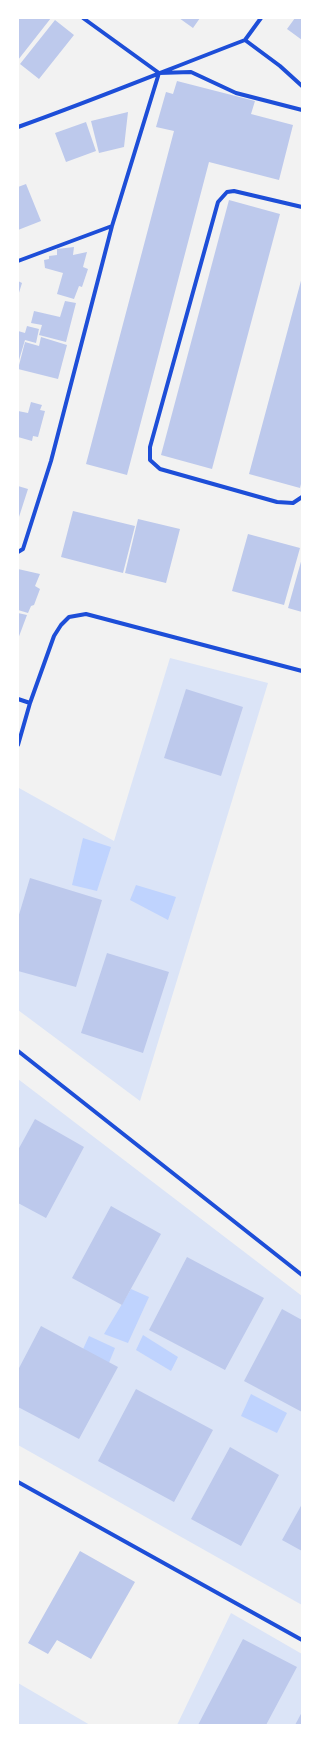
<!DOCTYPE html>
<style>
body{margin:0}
#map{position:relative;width:320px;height:1743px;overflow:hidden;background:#f2f2f2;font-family:Inter,sans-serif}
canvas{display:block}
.frame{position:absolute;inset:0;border:19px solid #fff;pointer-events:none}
</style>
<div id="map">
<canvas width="320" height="1743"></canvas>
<div class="frame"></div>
</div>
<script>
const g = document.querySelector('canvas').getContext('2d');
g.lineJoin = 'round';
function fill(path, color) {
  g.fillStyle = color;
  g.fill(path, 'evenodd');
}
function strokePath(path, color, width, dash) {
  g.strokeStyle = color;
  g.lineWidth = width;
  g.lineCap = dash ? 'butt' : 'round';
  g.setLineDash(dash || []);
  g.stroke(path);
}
fill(new Path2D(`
 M170 658 268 683 140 1101 18 1010V790L19 788 114 841Z
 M18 1079 302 1296V1605L18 1445Z
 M231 1613 302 1654V1725H177Z
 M18 1683 90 1725H18Z`), '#dbe4f7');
fill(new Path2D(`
 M83 838 111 847 97 891 72 885Z
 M136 885 176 897 168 920 130 900Z
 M131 1289 149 1297 128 1343 104 1334Z
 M143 1335 178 1357 171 1371 136 1350Z
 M89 1336 115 1348 102 1380 74 1369Z
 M251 1394 287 1413 277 1433 241 1416Z`), '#bfd3fe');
fill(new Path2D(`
 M19 18H51L18 60V19Z
 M179 18H200L193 28Z
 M295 18H302V40L287 29Z
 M55 20 74 35 39 79 20 64Z
 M177 81 255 101 251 114 293 125 279 180 209 162 127 475 86 464 174 131 156 127 166 92 173 94Z
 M128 112 124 147 99 153 91 121Z
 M86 122 96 151 66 162 55 133Z
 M26 184 41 221 18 230V187Z
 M229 200 280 214 212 469 161 455Z
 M74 247 73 255 87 252 83 267 88 269 82 287 79 286 74 299 57 294 63 273 45 268 44 260 49 259V256L57 255V249Z
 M302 277V480L300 488 249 474Z
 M18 281 22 283 18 296Z
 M65 301 76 303 66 342 39 335 42 325 31 323 34 311 60 317Z
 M27 326 39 329 36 343 25 340 19 360 18 331 25 333Z
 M41 337 67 345 58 379 18 369 25 342 39 346Z
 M31 402 42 405 40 410 45 411 38 437 33 436 32 441 18 437V411L28 413Z
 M18 486 28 489 18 520Z
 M73 511 135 526 123 573 61 557Z
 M138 519 180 529 166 583 125 573Z
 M248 534 300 548 284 605 232 591Z
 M302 558V612L288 608Z
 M18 569 40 574 35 586 40 589 34 605 31 606 28 613 18 610Z
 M18 613 27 615 18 639Z
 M186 689 243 707 221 776 164 758Z
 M30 878 102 900 76 987 18 971V918Z
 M107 953 169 972 143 1053 81 1033Z
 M35 1119 84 1147 46 1218 18 1203V1150Z
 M111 1206 161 1234 122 1305 72 1278Z
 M187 1257 264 1298 225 1370 149 1330Z
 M282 1309 302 1320V1412L244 1381Z
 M41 1326 118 1367 79 1439 18 1407V1370Z
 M136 1389 213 1430 174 1502 98 1461Z
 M230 1447 279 1475 241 1546 191 1519Z
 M302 1504V1551L282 1540Z
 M80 1551 135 1582 91 1659 57 1640 48 1654 28 1643Z
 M243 1639 297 1667 266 1725H198Z
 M302 1712V1725H295Z`), '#bdc9ec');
strokePath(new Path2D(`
 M83 18 159 73 191 72 236 93 302 110
 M245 40 261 18
 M18 127C94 100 169 69 245 40L280 66 302 86
 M302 207 234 191 227 192 218 202 150 447V460L160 469 277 502 293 503 302 497
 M18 261 112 226
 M18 552 23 549 51 461 112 226 159 73
 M18 699 30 703
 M18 745 30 703 54 636 61 625 69 617 86 614 302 671
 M18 1051 302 1275
 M18 1482 302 1640`), '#1d4ed8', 4);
</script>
